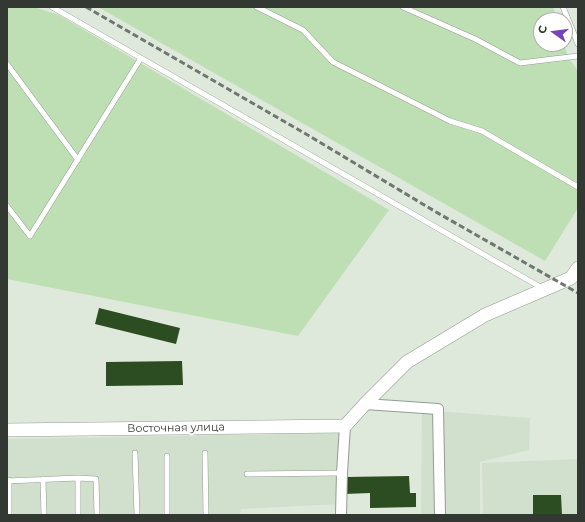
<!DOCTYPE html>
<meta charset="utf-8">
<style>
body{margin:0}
#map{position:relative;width:585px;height:522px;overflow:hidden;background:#dee9dc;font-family:Montserrat,sans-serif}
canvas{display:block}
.frame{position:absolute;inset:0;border:8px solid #343833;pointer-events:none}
.north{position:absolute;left:533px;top:12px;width:40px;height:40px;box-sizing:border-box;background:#fff;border:1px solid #aeafad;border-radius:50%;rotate:284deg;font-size:11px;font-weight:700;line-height:16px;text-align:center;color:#343833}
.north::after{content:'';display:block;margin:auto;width:14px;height:18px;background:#7942b9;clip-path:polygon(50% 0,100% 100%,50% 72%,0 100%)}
</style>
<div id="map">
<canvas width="585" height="522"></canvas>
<div class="frame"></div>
<div class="north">С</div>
</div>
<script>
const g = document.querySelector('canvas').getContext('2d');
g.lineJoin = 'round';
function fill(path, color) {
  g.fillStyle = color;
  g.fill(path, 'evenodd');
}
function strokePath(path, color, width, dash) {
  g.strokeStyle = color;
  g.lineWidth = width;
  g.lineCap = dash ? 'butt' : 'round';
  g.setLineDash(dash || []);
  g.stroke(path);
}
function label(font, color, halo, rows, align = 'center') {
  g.font = font + ' Montserrat,sans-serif';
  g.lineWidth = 4;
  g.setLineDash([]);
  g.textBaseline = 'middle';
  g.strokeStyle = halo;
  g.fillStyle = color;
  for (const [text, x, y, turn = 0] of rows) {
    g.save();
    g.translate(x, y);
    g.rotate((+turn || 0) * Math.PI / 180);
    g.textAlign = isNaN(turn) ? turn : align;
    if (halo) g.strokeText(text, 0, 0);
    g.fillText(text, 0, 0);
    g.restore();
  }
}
fill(new Path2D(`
 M422 410 530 418 529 450 480 462V515H421Z
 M342 433 340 504 241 509 240 515H7V439Z
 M578 459V515H483L482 463Z`), '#d0e0cc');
fill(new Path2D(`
 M7 7H34L59 15 389 210 298 336 7 279Z
 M98 7H553L557 20H541V44H564L568 57 578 71V208L545 261Z`), '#bedfb4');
fill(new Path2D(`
 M99 308 180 328 176 344 95 324Z
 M182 361 183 385 106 386V362Z
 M409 476 410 493H416V507L370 508V493L345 494V477Z
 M533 495H561L562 515H533Z`), '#2c4d22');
const service = new Path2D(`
 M52 7 542 288
 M257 7 303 30 333 62 450 121 482 131 578 187
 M403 7 475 39 520 63 578 56
 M563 7 578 44
 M7 64 78 160
 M7 206 30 236 141 58
 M135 453 137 515
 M205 453 206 515
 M167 456V515
 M247 474 342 473
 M43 479 44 515
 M7 481 78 478 96 479 97 515
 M9 515V480
 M78 515V478`);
const minor = new Path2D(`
 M365 404 438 409 440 515
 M341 515 342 473 345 426`);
const tertiary = new Path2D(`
 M7 430 345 426 365 404 407 362 485 315 571 278 578 268`);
strokePath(service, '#939d90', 6);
strokePath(minor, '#939d90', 12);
strokePath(tertiary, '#939d90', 14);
strokePath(service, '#fff', 5);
strokePath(minor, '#fff', 10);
strokePath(tertiary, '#fff', 13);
strokePath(new Path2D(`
 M86 7 311 137 436 212 578 293`), '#70776f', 3, [6, 3]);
label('11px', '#343833', '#fff', [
 ["Восточная улица",176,428,-1]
]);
</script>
